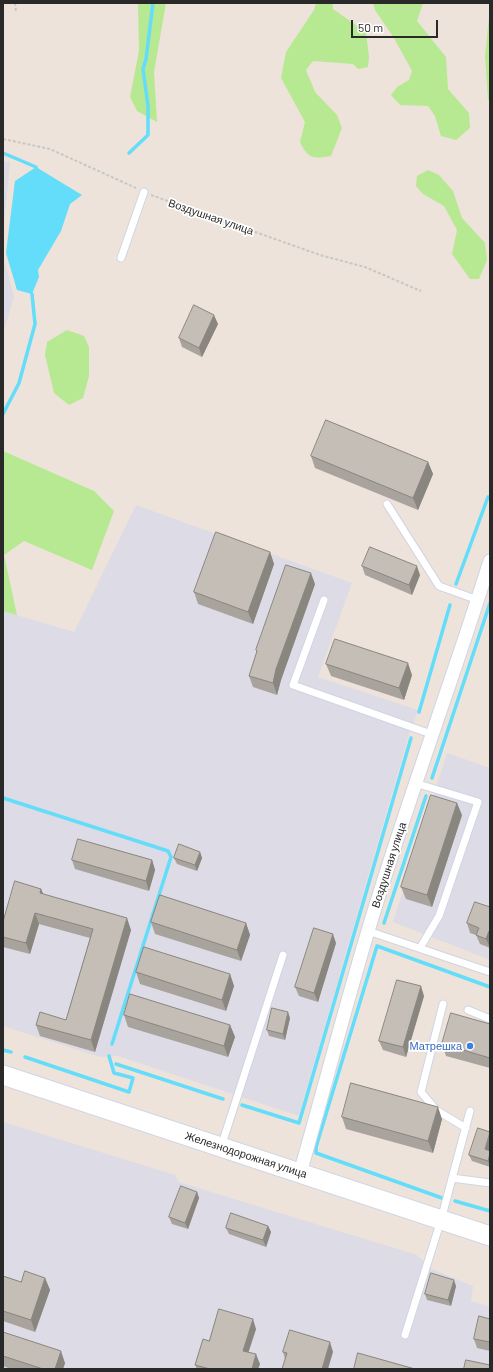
<!DOCTYPE html>
<meta charset="utf-8">
<style>
body{margin:0}
#map{position:relative;width:493px;height:1372px;overflow:hidden;background:#ede3da;font-family:Barlow,sans-serif}
canvas{display:block}
.frame{position:absolute;inset:0;border:4px solid #292929;pointer-events:none}
.scale{position:absolute;left:351px;top:20px;width:87px;height:18px;box-sizing:border-box;border:2px solid #292929;border-top:0;padding-left:5px;font-size:12px;line-height:14px;white-space:nowrap;color:#292929;-webkit-text-stroke:3px #fff;paint-order:stroke}
</style>
<div id="map">
<canvas width="493" height="1372"></canvas>
<div class="frame"></div>
<div class="scale">50 m</div>
</div>
<script>
const g = document.querySelector('canvas').getContext('2d');
g.lineJoin = 'round';
function fill(path, color) {
  g.fillStyle = color;
  g.fill(path, 'evenodd');
}
function strokePath(path, color, width, dash) {
  g.strokeStyle = color;
  g.lineWidth = width;
  g.lineCap = dash ? 'butt' : 'round';
  g.setLineDash(dash || []);
  g.stroke(path);
}
function label(font, color, halo, rows, align = 'center') {
  g.font = font + ' Barlow,sans-serif';
  g.lineWidth = 3.5;
  g.setLineDash([]);
  g.textBaseline = 'middle';
  g.strokeStyle = halo;
  g.fillStyle = color;
  for (const [text, x, y, turn = 0] of rows) {
    g.save();
    g.translate(x, y);
    g.rotate((+turn || 0) * Math.PI / 180);
    g.textAlign = isNaN(turn) ? turn : align;
    if (halo) g.strokeText(text, 0, 0);
    g.fillText(text, 0, 0);
    g.restore();
  }
}
fill(new Path2D(`
 M3 162H10L3 233Z
 M3 256 14 297 3 334Z
 M136 505 352 583 318 677 418 710 408 738 299 1116 118 1056 100 1057 3 1026V611L74 632Z
 M447 753 490 768V960L393 922Z
 M3 1122 175 1175 179 1182 417 1255 430 1268 473 1286 471 1301 490 1307V1369H3Z`), '#dddbe5');
fill(new Path2D(`
 M138 3H166L154 72 157 122 137 111 130 97 139 51Z
 M316 3H333V9L366 32 369 57 368 67 358 69 353 64 313 61 306 70 315 92 337 115 342 128 331 156C313 159 308 159 300 142L305 122 281 78 286 52 314 10Z
 M373 3H423L417 21 446 57 448 89 469 113 470 128 456 140 441 136 435 116 428 106 400 105 391 95 397 87 409 80 412 71 394 38 375 10Z
 M490 8V101L488 100 485 56Z
 M428 170 439 175 453 191 462 218 485 243 487 260 479 279H470L452 254 457 230 444 206 423 194 416 186 417 176Z
 M67 330 84 336 89 347V376L83 398 69 405 54 393 45 355 47 342Z
 M3 451 94 491 114 511 92 570 24 541 4 555 17 615 3 611Z`), '#b6e991');
fill(new Path2D(`
 M36 167 82 195 70 204 61 231 38 270 39 277 32 294 17 290 6 253 15 181Z`), '#63ddf9');
strokePath(new Path2D(`
 M3 153 36 167
 M129 153 148 135V106L143 69 146 59 153 3
 M3 414 19 383 35 324 32 294
 M456 584 488 497
 M419 712 450 605
 M432 778 490 603
 M3 798 168 851 171 857 112 1044
 M384 923 426 796
 M3 1050 11 1052
 M25 1057 129 1092 133 1078 114 1073 109 1056
 M116 1064 223 1099
 M242 1105 299 1123 411 738
 M442 1198 316 1153V1147L377 946 490 987
 M455 1201 490 1211`), '#63ddf9', 3.5);
const service = new Path2D(`
 M121 258 144 192
 M387 504 439 586 478 600
 M324 600 293 685 431 734
 M415 783 478 802 439 916 420 948
 M368 931 490 972
 M443 1004 421 1092 436 1110 466 1128
 M468 1010 490 1019
 M221 1147 283 955
 M452 1178 490 1183
 M405 1335 441 1220 470 1111`);
const minor = new Path2D(`
 M300 1173C323 1093 344 1011 368 931 405 807 451 685 490 561`);
const secondary = new Path2D(`
 M3 1075 490 1236`);
strokePath(service, '#cfd5e4', 9);
strokePath(minor, '#cfd5e4', 15);
strokePath(secondary, '#cfd5e4', 21);
strokePath(new Path2D(`
 M15 3 16 12
 M3 139 50 149 136 188
 M151 195 320 255 365 267 421 291`), '#c7c7c7', 2, [3, 2]);
strokePath(service, '#fff', 7);
strokePath(minor, '#fff', 13);
strokePath(secondary, '#fff', 19);
fill(new Path2D(`
 M218 324 202 357 182 347 179 338Z
 M311 456 428 462 433 474 418 510 315 468Z
 M270 552 274 564 253 624 198 604 194 592Z
 M362 566 420 575 412 595 365 575Z
 M315 584 281 680 277 695 253 687 249 676 257 653 256 650Z
 M326 664 412 675 404 700 331 676Z
 M462 815 432 907 406 899 401 887Z
 M200 852 202 858 197 871 177 864 174 858Z
 M72 860H152L155 870 149 891 75 869Z
 M41 889 43 894 131 930 95 1052 40 1036 36 1025 66 1020 90 938 39 924 30 954 3 947V922Z
 M490 907V948L480 944 476 935 470 933 467 923Z
 M151 922 246 923 250 935 241 961 155 934Z
 M336 943 318 1002 299 996 295 987Z
 M136 972 230 974 234 986 226 1011 140 984Z
 M424 996 406 1057 383 1050 379 1041Z
 M124 1015 230 1025 235 1037 228 1057 128 1027Z
 M290 1018 285 1040 269 1036 267 1030Z
 M490 1024V1068L446 1056 442 1044Z
 M342 1117 442 1119 433 1153 346 1129Z
 M490 1147 489 1150 490 1167 472 1161 469 1155Z
 M197 1192 199 1198 188 1229 172 1224 169 1217Z
 M268 1226 271 1232 266 1247 229 1234 226 1228Z
 M3 1276 21 1282 45 1278 50 1290 35 1332 3 1321Z
 M456 1286 451 1306 427 1300 425 1294Z
 M490 1319V1351L477 1348 474 1339Z
 M256 1329 248 1352 260 1364 258 1369H197L195 1365 209 1341Z
 M3 1332 65 1363 63 1369H11L3 1366Z
 M283 1352H333L285 1359Z`), '#a9a39d');
fill(new Path2D(`
 M214 315 218 324 202 357 199 348Z
 M428 462 433 474 418 510 413 498Z
 M270 552 274 564 253 624 248 612Z
 M417 566 420 575 412 595 409 585Z
 M311 573 315 584 281 680 277 695 273 683 276 669Z
 M408 663 412 675 404 700 399 688Z
 M457 803 462 815 432 907 427 895Z
 M200 852 202 858 197 871 195 865Z
 M152 860 155 870 149 891 146 881Z
 M41 889 46 900 40 893Z
 M35 913 39 924 30 954 26 943Z
 M127 918 131 930 95 1052 91 1040Z
 M246 923 250 935 241 961 237 950Z
 M489 931 490 934V948L486 939Z
 M333 934 336 943 318 1002 314 993Z
 M230 974 234 986 226 1011 222 1000Z
 M421 986 424 996 406 1057 403 1047Z
 M288 1012 290 1018 285 1040 283 1034Z
 M230 1025 235 1037 228 1057 224 1046Z
 M438 1107 442 1119 433 1153 428 1141Z
 M490 1133V1147L487 1155 485 1149Z
 M490 1153V1167L488 1161Z
 M197 1192 199 1198 188 1229 185 1223Z
 M268 1226 271 1232 266 1247 263 1240Z
 M45 1278 50 1290 35 1332 31 1320Z
 M454 1280 456 1286 451 1306 448 1300Z
 M253 1319 256 1329 246 1360 243 1351Z
 M330 1342 333 1352 328 1369H322Z
 M61 1351 65 1363 63 1369H55Z
 M256 1354 260 1364 258 1369H252Z`), '#89857f');
const building = new Path2D(`
 M194 305 214 315 199 348 179 338Z
 M326 420 428 462 413 498 311 456Z
 M216 532 270 552 248 612 194 592Z
 M370 547 417 566 409 585 362 566Z
 M286 565 311 573 276 669 273 683 249 676 257 651 256 650Z
 M335 639 408 663 399 688 326 664Z
 M431 795 457 803 427 895 401 887Z
 M78 839 152 860 146 881 72 860Z
 M179 844 200 852 195 865 174 858Z
 M15 881 41 889 40 893 127 918 91 1040 36 1025 40 1012 66 1020 93 929 35 913 26 943 3 937V922Z
 M160 895 246 923 237 950 151 922Z
 M475 902 490 907V931H489L486 939 476 935 479 928 467 923Z
 M314 928 333 934 314 993 295 987Z
 M144 947 230 974 222 1000 136 972Z
 M397 980 421 986 403 1047 379 1041Z
 M130 994 230 1025 224 1046 124 1015Z
 M272 1008 288 1012 283 1034 267 1030Z
 M451 1013 490 1024V1058L442 1044Z
 M351 1083 438 1107 428 1141 342 1117Z
 M478 1128 490 1132 485 1149 490 1151V1153L488 1161 469 1155Z
 M181 1186 197 1192 185 1223 169 1217Z
 M231 1213 268 1226 263 1240 226 1228Z
 M25 1271 45 1278 31 1320 3 1311V1276L21 1282Z
 M431 1273 454 1280 448 1300 425 1294Z
 M219 1309 253 1319 243 1351 256 1354 252 1369H210L195 1365 203 1339 209 1341Z
 M479 1316 490 1319V1342L474 1339Z
 M290 1330 330 1342 322 1369H282L287 1353 283 1352Z
 M3 1332 61 1351 55 1369H43L3 1356Z
 M358 1353 415 1369H354Z
 M466 1360 490 1365V1369H464Z`);
fill(building, '#c4beb6');
strokePath(building, '#89857f', 1);
for (const [x, y, r, color] of [
 [470,1046,4,"#3f7fe0"]
]) {
  const dot = new Path2D();
  dot.arc(x, y, r, 0, 2 * Math.PI);
  g.fillStyle = color;
  g.fill(dot);
  strokePath(dot, '#fff', 1.5);
}
label('11px', '#292929', '#fff', [
 ["Воздушная улица",211,217,19],
 ["Воздушная улица",389,865,-72],
 ["Железнодорожная улица",246,1155,18]
]);
label('11px', '#366cbe', '#fff', [
 ["Матрешка",462,1046]
], 'right');
</script>
